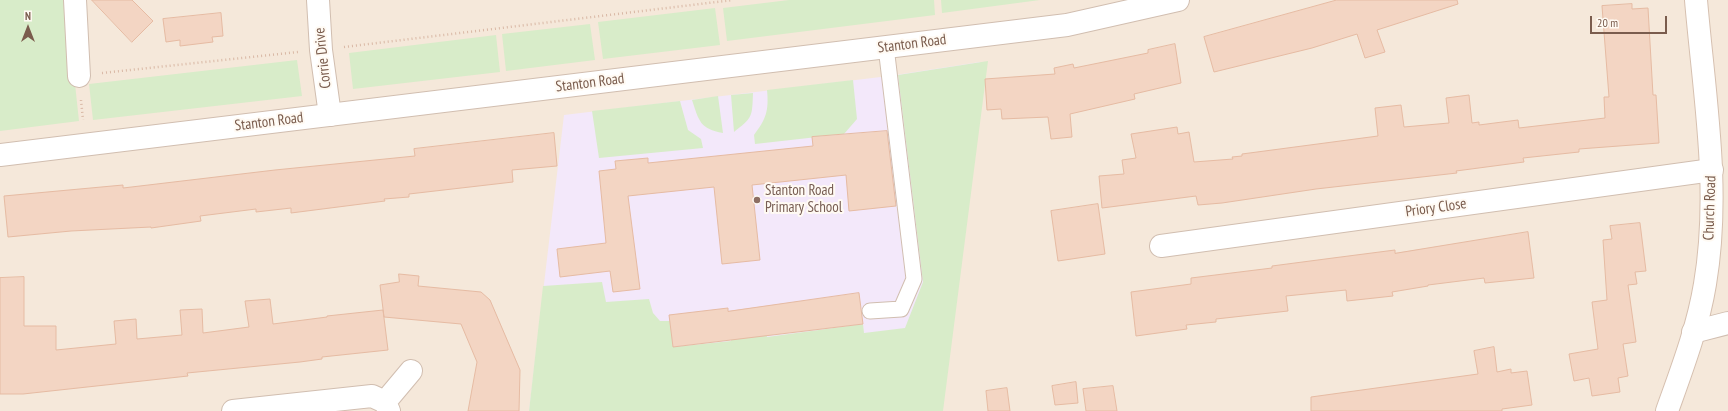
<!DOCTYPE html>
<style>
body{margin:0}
#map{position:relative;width:1728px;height:411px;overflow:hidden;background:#fdf6ec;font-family:"PT Sans Narrow",sans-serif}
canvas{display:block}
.north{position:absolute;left:8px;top:8px;width:40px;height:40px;-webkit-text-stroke:3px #fffaf3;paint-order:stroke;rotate:0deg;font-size:11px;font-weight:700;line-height:16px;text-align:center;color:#7a5c4d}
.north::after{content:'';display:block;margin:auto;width:14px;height:18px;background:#7a5c4d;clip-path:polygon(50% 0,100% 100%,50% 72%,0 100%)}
.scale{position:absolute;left:1590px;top:16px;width:77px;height:18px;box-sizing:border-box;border:2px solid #7a5c4d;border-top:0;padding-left:5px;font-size:12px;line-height:14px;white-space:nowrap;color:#7a5c4d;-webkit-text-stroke:3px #fffaf3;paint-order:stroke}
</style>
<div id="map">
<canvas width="1728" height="411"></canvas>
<div class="north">N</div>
<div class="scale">20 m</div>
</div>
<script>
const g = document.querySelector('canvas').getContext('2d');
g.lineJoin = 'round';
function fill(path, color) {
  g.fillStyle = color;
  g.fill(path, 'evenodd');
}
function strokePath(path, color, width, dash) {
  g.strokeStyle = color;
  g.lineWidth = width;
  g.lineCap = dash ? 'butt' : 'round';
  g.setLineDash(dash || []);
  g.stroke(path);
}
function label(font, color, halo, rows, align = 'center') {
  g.font = font + ' "PT Sans Narrow",sans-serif';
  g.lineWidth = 4;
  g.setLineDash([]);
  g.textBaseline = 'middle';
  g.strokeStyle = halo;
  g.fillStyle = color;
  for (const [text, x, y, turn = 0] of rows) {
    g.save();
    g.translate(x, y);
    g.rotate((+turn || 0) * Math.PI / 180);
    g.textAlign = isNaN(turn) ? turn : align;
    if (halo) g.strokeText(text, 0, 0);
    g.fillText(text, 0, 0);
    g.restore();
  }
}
fill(new Path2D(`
 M0 0H1728V411H0Z`), '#f5e8da');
fill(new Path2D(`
 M980 62 930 411H529L564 115 889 76Z`), '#f3e8fa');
fill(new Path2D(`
 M0 0H66L79 121 0 131Z
 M789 0H934L935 15 727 41 723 8Z
 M941 0H1040L942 13Z
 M715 8 720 45 603 59 598 22Z
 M590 24 595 60 506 71 502 34Z
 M496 35 500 72 353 89 349 53Z
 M297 60 302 96 93 120 89 84Z
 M988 61 943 411H529L543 286 602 282 606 302 649 299 653 313 660 321H670L673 347 731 341 729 319 764 317 767 337 863 324 864 333 905 328 923 282 898 75Z
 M853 80 857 119 844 134 755 144 754 135C766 119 769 111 767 90Z
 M753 93C752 117 753 117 734 132L731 95Z
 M718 96 723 133C700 129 699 121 692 100Z
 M680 101 688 130 701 139 703 148 599 158 592 111Z`), '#d8ecc9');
const building = new Path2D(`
 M92 0H132L153 21 132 42Z
 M1337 0H1457L1458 4 1377 30 1385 52 1365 58 1357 34 1312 48 1214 72 1204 37Z
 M1632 4V9L1648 8 1653 95H1656L1659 143 1579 149V152L1523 158 1524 162 1456 171 1457 173 1316 189 1222 203 1198 205 1196 196 1102 208 1099 176 1124 174 1122 160 1136 158 1131 134 1177 127 1178 134 1189 132 1194 162 1233 159 1232 157 1242 156V154L1378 136 1375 108 1401 105 1404 127 1449 123 1446 98 1469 95 1472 123 1479 122V125L1518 120 1519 128 1605 118 1604 97H1609L1602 6Z
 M221 13 223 36 212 37 213 42 180 46V40L166 42 163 19Z
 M1175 44 1181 83 1134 94 1135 99 1070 114 1072 137 1051 139 1048 117 1002 119 1001 109 987 110 985 79 1055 74 1054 68 1073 64 1074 68 1148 53V50Z
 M887 131 896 206 849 211 846 175 752 185 760 260 722 264 714 187 628 196 640 289 613 292 610 271 560 277 557 249 606 243 599 171 616 169 615 161 648 158V163L813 146 812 137Z
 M554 133 557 166 512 170 513 182 409 194V197L384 199 385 201 291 213V208L256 212V209L200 216 201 221 151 228V227L71 231 8 237 4 196 123 185V188L275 170 415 156 414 149Z
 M1098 204 1105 254 1058 261 1051 211Z
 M1640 223 1646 271 1635 272 1637 284 1628 285 1636 342 1623 344 1628 376 1618 378 1620 392 1592 396 1589 378 1574 381 1569 354 1598 349 1592 302 1607 300 1603 240 1612 239 1610 226Z
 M1528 232 1534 278 1485 283 1484 278 1428 285V286L1392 292 1393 296 1347 301 1346 290 1286 296 1288 311 1216 319V322L1186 325 1187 329 1136 336 1131 292 1191 284V278L1272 268V266L1333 258 1395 250V253Z
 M399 274 419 276 418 286 481 292 490 300 520 370 519 411H468L477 362 461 324 384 317 380 285 399 282Z
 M24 277V326H56V350L116 344 114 321 136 319 137 339 182 335 180 310 202 309 203 333 249 327 245 301 270 299 273 324 327 317V316L383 310 388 350 322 357V359L300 362 187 373 188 376 23 394H0V278Z
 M859 293 863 324 673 347 669 315 728 308V311Z
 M1494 347 1497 372 1511 369V373L1527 371 1532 405 1502 409V411H1311V397L1478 374 1474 351Z
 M1076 382 1078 403 1055 405 1052 386Z
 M1113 386 1117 411H1086L1083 389Z
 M1007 388 1010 411H988L986 391Z`);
fill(building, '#f3d5c3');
strokePath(building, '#e6bba3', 1);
const service = new Path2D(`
 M870 311 901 309 914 279 886 47`);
const minor = new Path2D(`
 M75 0 79 76
 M318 0 321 50 330 115
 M1161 246 1712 170
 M1693 332 1728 323
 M385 402 411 371
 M233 411 372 396 385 402 389 411`);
const tertiary = new Path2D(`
 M0 155 1067 25 1178 0`);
const secondary = new Path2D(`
 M1667 411C1682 369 1698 327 1705 284 1721 189 1704 94 1696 0`);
strokePath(service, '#d1beb0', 17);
strokePath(minor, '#d1beb0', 24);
strokePath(tertiary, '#d1beb0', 24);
strokePath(secondary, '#d6c0b0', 24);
strokePath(new Path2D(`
 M344 47 733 0
 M102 73 298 52
 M81 100 83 120`), '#d9b8a5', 2.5, [1, 3]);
strokePath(service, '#fff', 15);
strokePath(minor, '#fff', 22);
strokePath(tertiary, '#fff', 22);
strokePath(secondary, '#fff', 22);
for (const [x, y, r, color] of [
 [757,200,4,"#8d6e63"]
]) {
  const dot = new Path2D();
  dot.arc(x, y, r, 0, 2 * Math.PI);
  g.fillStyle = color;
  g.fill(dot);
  strokePath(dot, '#fffaf3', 1.5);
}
label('15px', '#7a5c4d', '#fffaf3', [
 ["Stanton Road",912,44,-7],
 ["Corrie Drive",323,58,-96],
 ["Stanton Road",590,83,-7],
 ["Stanton Road",269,122,-7],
 ["Priory Close",1436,208,-8],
 ["Church Road",1710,208,-88]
]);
label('15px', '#785e54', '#fffaf3', [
 ["Stanton Road",765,191],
 ["Primary School",765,208]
], 'left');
</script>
